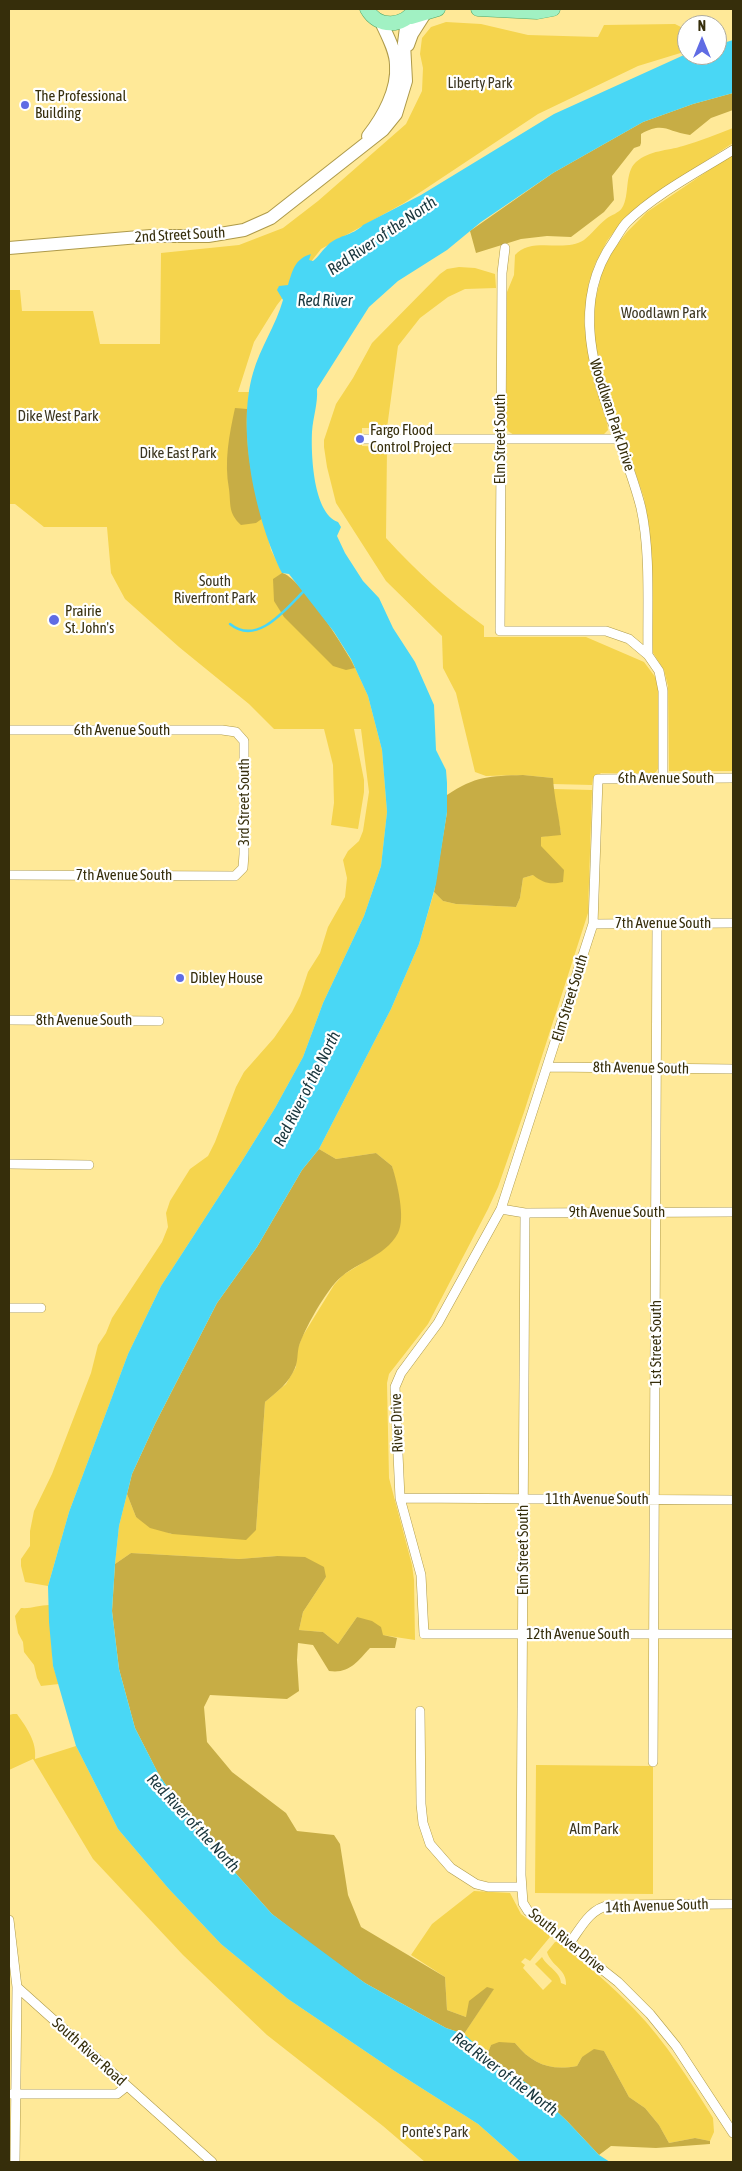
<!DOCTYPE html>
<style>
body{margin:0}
#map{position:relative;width:742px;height:2171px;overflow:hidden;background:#ffe998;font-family:"Asap Condensed",sans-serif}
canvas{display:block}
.frame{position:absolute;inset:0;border:10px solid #362e0b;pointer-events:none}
.north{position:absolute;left:677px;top:15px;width:50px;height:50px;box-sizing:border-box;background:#fff;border:1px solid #afab9d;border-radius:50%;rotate:0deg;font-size:14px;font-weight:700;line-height:20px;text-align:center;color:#362e0b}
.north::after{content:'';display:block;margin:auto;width:18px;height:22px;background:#606ce4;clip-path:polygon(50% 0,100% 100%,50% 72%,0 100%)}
</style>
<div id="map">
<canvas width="742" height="2171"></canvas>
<div class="frame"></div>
<div class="north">N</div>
</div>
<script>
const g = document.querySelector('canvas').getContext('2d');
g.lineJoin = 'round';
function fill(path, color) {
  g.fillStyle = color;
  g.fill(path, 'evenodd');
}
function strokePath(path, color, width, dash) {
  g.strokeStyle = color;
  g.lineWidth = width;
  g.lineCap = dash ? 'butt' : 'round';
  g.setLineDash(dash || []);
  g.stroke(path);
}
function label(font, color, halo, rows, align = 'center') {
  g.font = font + ' "Asap Condensed",sans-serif';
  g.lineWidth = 4.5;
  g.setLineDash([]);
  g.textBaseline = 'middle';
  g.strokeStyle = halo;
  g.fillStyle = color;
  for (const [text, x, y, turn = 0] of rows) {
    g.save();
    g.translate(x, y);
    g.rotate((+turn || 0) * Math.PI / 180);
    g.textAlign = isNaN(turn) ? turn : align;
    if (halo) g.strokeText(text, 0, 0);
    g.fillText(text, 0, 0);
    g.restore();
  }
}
fill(new Path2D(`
 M446 22 481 24 528 35 598 37 604 25 675 24 687 30V51L638 66 538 114 404 203 321 249 277 305 254 342 238 392H249L247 415 263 518 271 550 282 572 351 659 368 696 382 750 387 812 381 866 364 916 323 1003 303 1057 275 1108 242 1161 161 1286 128 1354 69 1512 48 1586 25 1582 21 1566V1559L30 1546V1531L34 1511 52 1474 91 1373 98 1345 106 1333 112 1318 162 1242 168 1227 166 1213 170 1201 190 1169 208 1156 215 1142 236 1087 244 1072 274 1038 292 1012 300 996 308 972 320 953 328 927 345 897 347 878 343 860 348 851 359 841 363 831 369 792 361 729H354L364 780V792L358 829 331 825 334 803 333 765 324 729H274L249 704 179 647 125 599 111 573 107 527H44L15 504H9V290H20L22 311H93L100 344H160L161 253 239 245 283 228 318 201 406 124 422 91 423 68 420 54 422 38 431 27Z
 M733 128V143L642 203 622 221 607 241 595 264 589 282 584 321 591 372 606 414 608 430 603 435H514L508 431 506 426 507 292 514 275 515 255C531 236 565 253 584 240 592 234 598 225 606 219 611 215 619 213 622 208 630 195 624 173 636 162 650 150 667 151 683 146 700 141 717 134 733 128Z
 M733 154V771H669L668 686 664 670 650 648V532L644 498 594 349 595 302 602 272 613 250 627 232 647 212Z
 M459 267 475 268 495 274 496 288 465 289 448 297 420 318 398 346 387 428H362V446L387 447 386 538C416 571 448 600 484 626V637H586L644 662 656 678 659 688 658 769 655 773H601L593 779 592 785 553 784V778L523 775 486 776 475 772 456 693 443 668 442 636 386 581 336 503 327 467 324 447V440L336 404 353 378 372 343 440 274 447 269Z
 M553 789 592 790 588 913 524 1112 498 1187 488 1209 428 1324 389 1374 387 1383 389 1478 412 1565 414 1580 415 1640 382 1635 357 1617 338 1644 323 1632 299 1630 303 1612 326 1577 277 1556 239 1559 131 1553 115 1564 119 1526 127 1494 136 1517 171 1534 256 1530 265 1402 286 1384 296 1367 297 1351 302 1337 334 1285 343 1275 377 1254 398 1192 392 1166 376 1153 336 1159 319 1149 391 1009 419 944 434 892 443 901 456 904 516 907 520 898 523 878 533 875 541 837 561 834Z
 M49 1605 53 1666 59 1684 41 1686 37 1678 34 1665 24 1652 23 1642 18 1633 15 1616 21 1608C30 1609 40 1605 49 1605Z
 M13 1714H17C27 1728 37 1742 35 1759L76 1746 118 1829 168 1888 221 1944 288 1999 393 2070 478 2124 521 2162H425L383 2126 267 2035 183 1955 93 1859 33 1759 9 1770V1715Z
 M536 1765 653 1766V1894L535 1893Z
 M474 1891 510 1893 521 1914 549 1935 550 1937 530 1961 525 1958 521 1962 525 1965 523 1968 543 1990 552 1981 535 1964 542 1957C547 1967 560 1971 561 1983L566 1985C567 1969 551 1966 547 1952L555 1942H558C585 1963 611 1985 635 2010 666 2042 690 2081 713 2118L714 2132 710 2141 695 2138 669 2143 659 2125 645 2108 629 2097 604 2051 582 2057 577 2066C550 2071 532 2064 515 2043L491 2045 487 2055 464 2034 493 1990 466 2017 447 2010 445 1977 411 1955 432 1924Z`), '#f5d44d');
fill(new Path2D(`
 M733 93V110L711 118 690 135C667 132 664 121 641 134V143L640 146 634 148 612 176 614 200 604 212 571 237 547 236 521 239 476 253 470 231 553 173 643 122 693 104Z
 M235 408 247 409C245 446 252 483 263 518L256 523 241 525C228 513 231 505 229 489 224 461 229 436 235 408Z
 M282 573C299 576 347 650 355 668L346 670 333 666 284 617 274 601 273 579Z
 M523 775 553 778C554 797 559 815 561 835L541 837V846L564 870 563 882C550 885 543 883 533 875L523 878 520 898 516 907 456 904 443 901 434 892 447 812V795C475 776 490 776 523 775Z
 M319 1149 336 1159 376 1153 392 1166C397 1182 406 1218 398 1233 385 1258 352 1263 335 1283 323 1297 305 1328 299 1346 297 1353 298 1362 295 1368 289 1383 277 1392 265 1402L256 1530 246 1540 172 1534 150 1528 136 1517 127 1494 132 1474 155 1424 217 1303 257 1247 302 1170Z
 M131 1553 239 1559 277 1556 305 1557 324 1567 326 1577 303 1612 299 1630 323 1632 338 1644 357 1617 372 1621 381 1627 383 1635 397 1638 395 1648H370C357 1662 349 1674 329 1671L313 1645 298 1643 297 1660 299 1691 287 1699 210 1695 204 1707 207 1742 232 1772 286 1813 297 1831 334 1835 340 1844 348 1895 361 1927 445 1977 447 2010 466 2017 469 2001 487 1987 494 1989 464 2034 446 2028 365 1983 317 1949 272 1914 197 1830 159 1775 135 1728 119 1669 112 1611 115 1564Z
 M499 2042 515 2043C532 2064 550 2071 577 2066L582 2057 594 2049 604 2051 629 2097 645 2108 659 2125 669 2143 695 2138 710 2141V2144L656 2148 611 2146 599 2155 567 2121 529 2085 487 2055 491 2045Z`), '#c7ad45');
fill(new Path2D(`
 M733 40V93L693 104 643 122 553 173 481 222 447 250 398 281 369 307 317 389C318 404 313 417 312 432 311 454 313 513 338 522L341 527 337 536 345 553 363 581 379 598 393 628 415 662 434 705 436 750 446 770 447 783V812L436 884 419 944 391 1009 319 1149 302 1170 257 1247 217 1303 155 1424 132 1474 119 1526 115 1564 112 1611 119 1669 135 1728 159 1775 197 1830 272 1914 365 1983 446 2028 464 2034 492 2059 529 2085 567 2121 599 2155 610 2162H521L478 2124 393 2070 288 1999 221 1944 168 1888 118 1829 76 1746 53 1666 49 1622 48 1586 69 1512 128 1354 161 1286 242 1161 275 1108 303 1057 323 1003 364 916 381 866 387 812 382 750 368 696 351 659 334 632 289 574 282 573C256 520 236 431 253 373 260 348 276 325 283 300L277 290 279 286 288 285C293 269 295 259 311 254L309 260 313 261C319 256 321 252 326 247 336 235 353 236 363 225L421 195 554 114 684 55H717V45Z`), '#49d7f5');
strokePath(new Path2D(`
 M230 624C257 646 285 610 303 592`), '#49d7f5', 2.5);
const street = new Path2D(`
 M505 248 502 273 500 631H606L629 639 648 655 659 671 663 691V778
 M364 439H619
 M648 655C647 609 651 553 641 508 620 423 554 324 614 241 618 235 622 227 627 222 657 193 698 172 733 150
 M9 730H222L236 732 244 741V854L243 868 235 876 9 875
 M733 778 598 779 593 924 501 1209 438 1323 401 1373 395 1387 400 1498 421 1575 424 1634H733
 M593 924 733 923
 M9 1020 159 1021
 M548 1067 733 1069
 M9 1164 89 1165
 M501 1209 525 1213 733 1212
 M525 1213 521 1875 523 1903 528 1911 618 1982 650 2014 676 2046 733 2133
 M9 1308H41
 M400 1498 733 1500
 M420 1711 421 1804 423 1823 430 1844 451 1868 476 1884 488 1887H521
 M653 1762 657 924
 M9 1920 17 1987 15 2162
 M569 1944C581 1928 589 1909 610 1905L733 1904
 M17 1987 212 2162
 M9 2094H117L127 2086`);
const secondary = new Path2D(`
 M408 45 412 34 426 12
 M368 136C383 117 398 90 396 65 396 51 387 35 381 22
 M9 248 151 236H208L244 230 271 218 383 130 396 114 406 81 404 43 407 20`);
const primary = new Path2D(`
 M367 9C378 29 404 27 415 9
 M478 9 537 12 553 9
 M411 17 438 9`);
strokePath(street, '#ae9a4a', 10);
strokePath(secondary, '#ae9a4a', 14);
strokePath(primary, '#53a769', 15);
strokePath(street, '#fff', 9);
strokePath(secondary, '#fff', 12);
strokePath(primary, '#a1f1c3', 14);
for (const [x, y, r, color] of [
 [25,105,5,"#606ce4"],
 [360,439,5,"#606ce4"],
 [54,620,6,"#606ce4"],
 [180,978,5,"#606ce4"]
]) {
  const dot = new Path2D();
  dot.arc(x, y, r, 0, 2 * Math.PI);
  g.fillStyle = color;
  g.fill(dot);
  strokePath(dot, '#fff', 2);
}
label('15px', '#3c3620', '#fff', [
 ["Liberty Park",480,83],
 ["Woodlawn Park",664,313],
 ["Dike West Park",58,416],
 ["Dike East Park",178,453],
 ["South",215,581],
 ["Riverfront Park",215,598],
 ["Alm Park",594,1829],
 ["Ponte's Park",435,2132]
]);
label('15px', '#362e0b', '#fff', [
 ["The Professional",35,96],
 ["Building",35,113],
 ["Fargo Flood",370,430],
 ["Control Project",370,447],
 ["Prairie",65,611],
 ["St. John's",65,628],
 ["Dibley House",190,978]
], 'left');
label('15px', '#362e0b', '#fff', [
 ["2nd Street South",180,235,-3],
 ["Woodlwan Park Drive",612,415,72],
 ["Elm Street South",500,439,-90],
 ["6th Avenue South",122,730],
 ["6th Avenue South",666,778],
 ["3rd Street South",244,802,-90],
 ["7th Avenue South",124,875],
 ["7th Avenue South",663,923],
 ["Elm Street South",570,998,-73],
 ["8th Avenue South",84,1020],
 ["8th Avenue South",641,1068,1],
 ["9th Avenue South",617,1212],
 ["1st Street South",656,1343,-90],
 ["River Drive",397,1423,-92],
 ["11th Avenue South",597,1499],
 ["Elm Street South",523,1550,-90],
 ["12th Avenue South",578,1634],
 ["14th Avenue South",657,1906,-2],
 ["South River Drive",567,1941,39],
 ["South River Road",89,2052,42]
]);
label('italic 16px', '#18353c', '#fff', [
 ["Red River of the North",382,236,-34],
 ["Red River",325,301],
 ["Red River of the North",307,1089,-63],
 ["Red River of the North",193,1823,47],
 ["Red River of the North",505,2074,37]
]);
</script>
